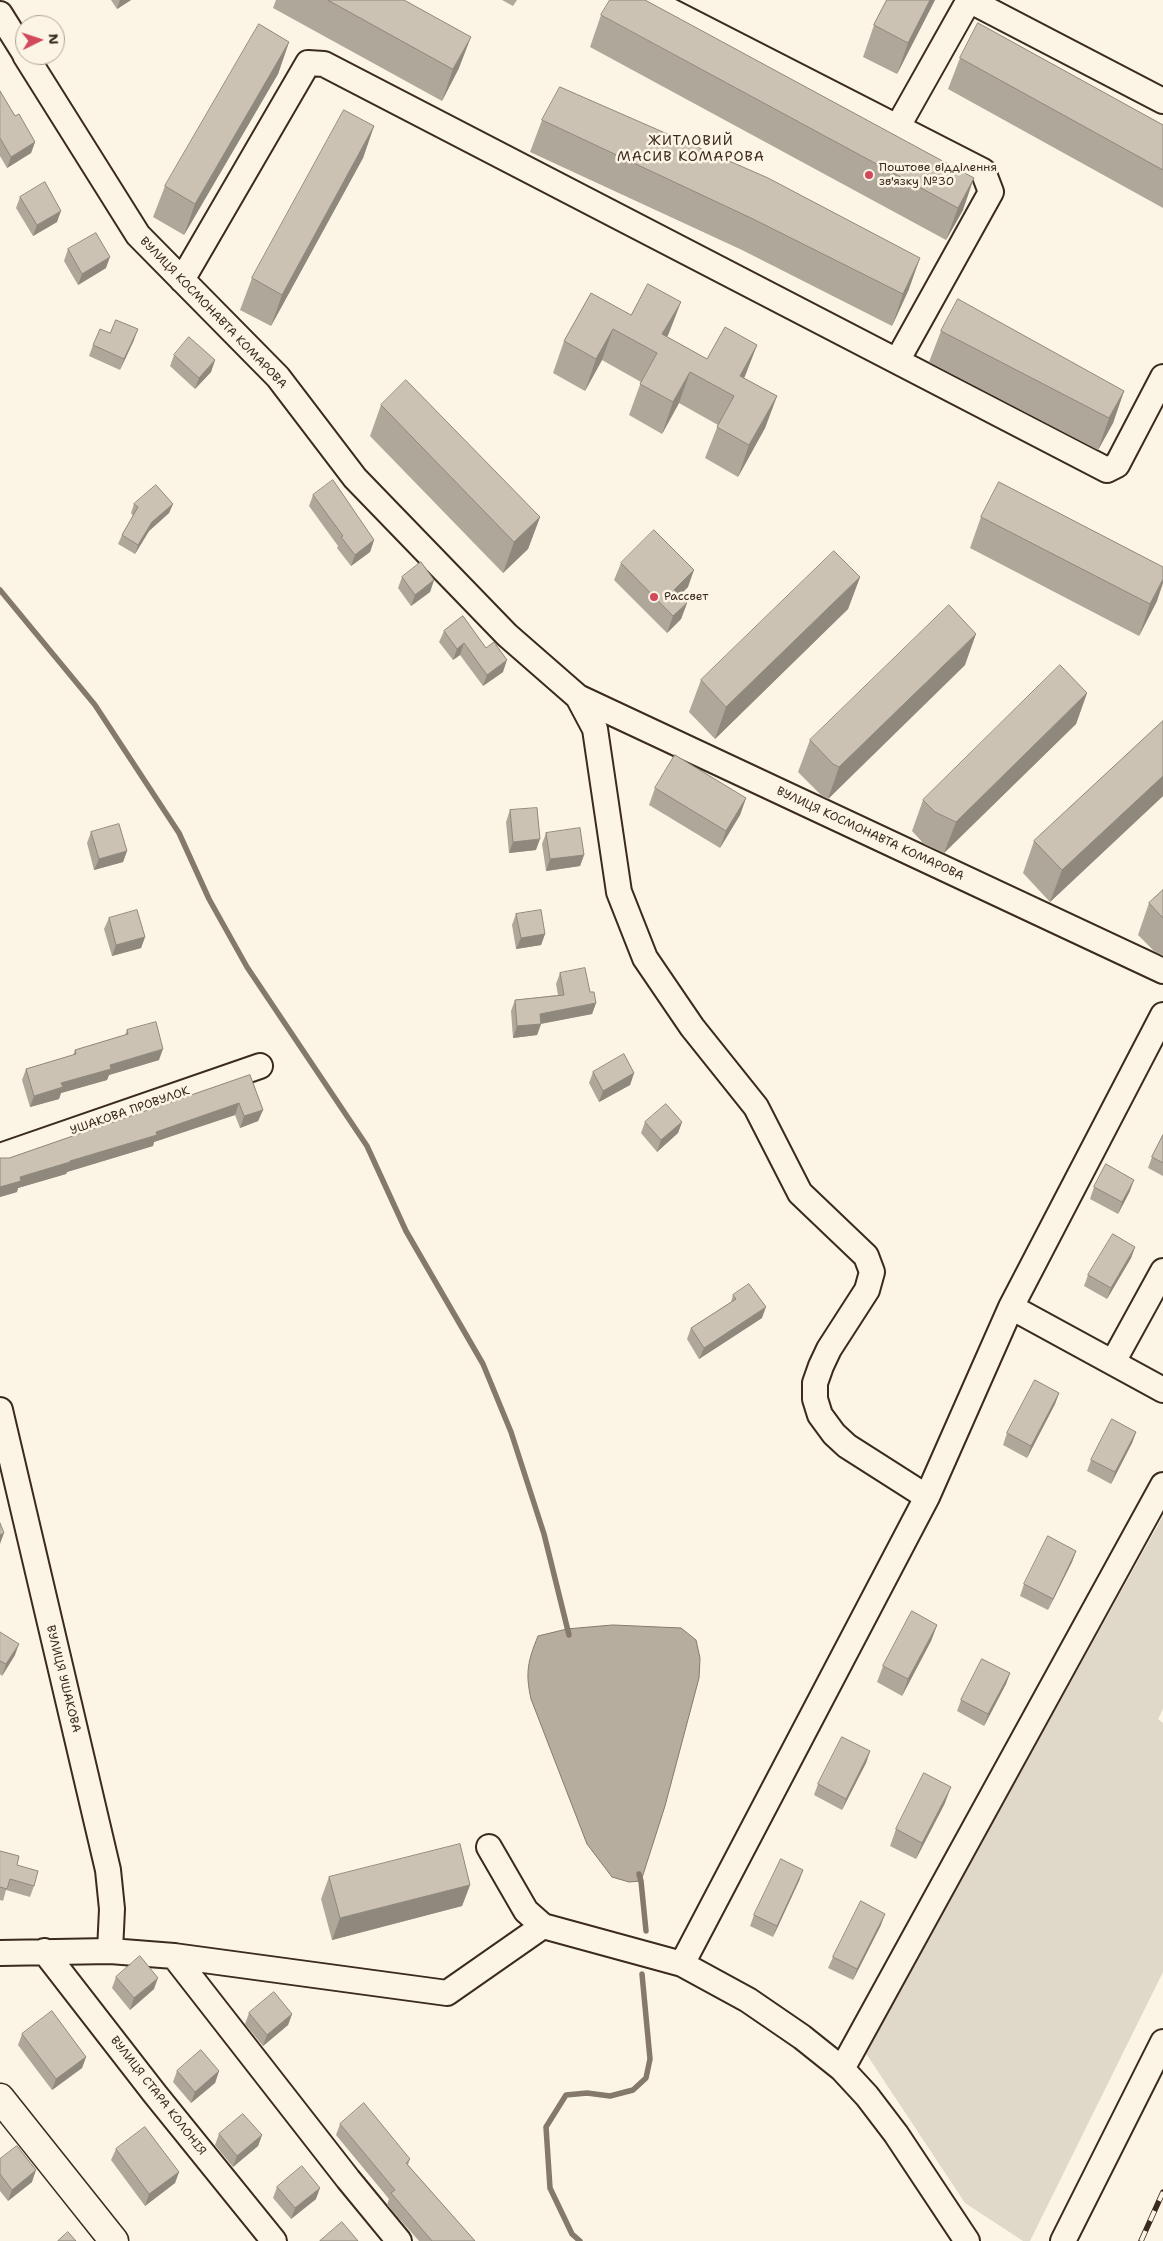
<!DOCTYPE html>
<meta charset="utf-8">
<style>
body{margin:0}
#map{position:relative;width:1163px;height:2241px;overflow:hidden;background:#fcf5e5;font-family:"Shantell Sans",sans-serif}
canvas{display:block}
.north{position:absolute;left:15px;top:15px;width:50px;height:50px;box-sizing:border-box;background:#fcf5e5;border:1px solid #afa495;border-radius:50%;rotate:86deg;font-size:14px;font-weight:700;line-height:20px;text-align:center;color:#3b2a1e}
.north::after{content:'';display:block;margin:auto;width:18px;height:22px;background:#d1495b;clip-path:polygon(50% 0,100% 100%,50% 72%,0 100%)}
</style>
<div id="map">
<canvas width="1163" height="2241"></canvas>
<div class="north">N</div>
</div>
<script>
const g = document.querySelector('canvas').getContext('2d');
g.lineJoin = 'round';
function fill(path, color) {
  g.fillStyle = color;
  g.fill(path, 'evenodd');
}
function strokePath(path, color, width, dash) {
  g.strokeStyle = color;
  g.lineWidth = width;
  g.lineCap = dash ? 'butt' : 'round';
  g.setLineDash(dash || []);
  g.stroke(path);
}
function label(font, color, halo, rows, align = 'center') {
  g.font = font + ' "Shantell Sans",sans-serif';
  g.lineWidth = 5;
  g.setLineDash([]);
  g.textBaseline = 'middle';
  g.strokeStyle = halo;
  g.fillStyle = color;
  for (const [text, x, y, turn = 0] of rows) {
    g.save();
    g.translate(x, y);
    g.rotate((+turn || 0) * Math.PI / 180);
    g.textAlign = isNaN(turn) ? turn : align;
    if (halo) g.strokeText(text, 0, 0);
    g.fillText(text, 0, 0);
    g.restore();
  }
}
fill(new Path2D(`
 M1163 1516V1709L1158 1719 1163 1723V1972L1030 2241H1023L965 2203 865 2052Z`), '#e0d8c8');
const water = new Path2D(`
 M613 1625 681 1628 696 1640 700 1658 699 1678 665 1806 641 1881 629 1882 612 1877 587 1844 531 1699C525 1672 528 1661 538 1636L567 1629Z`);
fill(water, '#b7ad9e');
strokePath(water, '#85796b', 1);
strokePath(new Path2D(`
 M0 590 95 705 179 833 209 899 247 967 367 1146 406 1231 483 1364 511 1432 544 1534 569 1635
 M639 1874 641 1881 646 1931
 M580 2241 572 2234 550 2188 546 2127 566 2095 587 2093 610 2096 633 2090 646 2078 650 2059 642 1974`), '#85796b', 5.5);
const minor = new Path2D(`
 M649 0 983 171 991 192 897 361
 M969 0 1163 101
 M0 14 25 54
 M25 55 138 235 278 377 355 478 507 635 578 697 595 729 619 892 645 958 692 1027 756 1107 800 1193 866 1256 872 1272 867 1290 829 1349 821 1366 815 1383V1399L820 1415 834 1434 847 1446 927 1497
 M897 128 969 0
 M182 280 308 63 324 64 1107 470 1117 465 1163 377
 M578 697 1163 971
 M0 1156 260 1066
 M1011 1307 1163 1390
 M1113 1362 1163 1271
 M0 1410 108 1870 112 1909 110 1951
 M489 1847 526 1911 543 1926 682 1964 748 2000 802 2037 842 2069 867 2096 896 2134 967 2241
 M44 1951 155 2094 274 2241
 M0 1953 110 1951 174 1956 447 1993 543 1926
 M174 1956 348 2179 399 2241
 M682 1964 927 1497 1011 1307 1163 1015
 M842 2069 1163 1485
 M1063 2241 1163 2042`);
const major = new Path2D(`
 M0 2098 114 2241`);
strokePath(minor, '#3b2a1e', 28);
strokePath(major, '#3b2a1e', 31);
strokePath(minor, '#fcf5e5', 24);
strokePath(major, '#fcf5e5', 28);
const rail = new Path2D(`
 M1141 2241 1163 2192`);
strokePath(rail, '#3b2a1e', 5.5);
strokePath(rail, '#fcf5e5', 4, [11]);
fill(new Path2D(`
 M111 0H131L117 9Z
 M276 0H404L459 68 442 101 273 8Z
 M502 0H517L513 6Z
 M887 0H935L897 74 863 57 874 25Z
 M601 15 963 210 946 240 590 47Z
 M289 42 278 74 184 235 153 217 165 186Z
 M960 58 1163 125V208L948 89Z
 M0 91 15 116 35 142 31 153 7 168 0 156Z
 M542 120 909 289 892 326 742 250 530 152Z
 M374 126 363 158 271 326 240 310 252 278Z
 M20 197 57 222 33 236 16 208Z
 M68 249 106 268 78 285 64 261Z
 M631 315 669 333 667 337 707 359 757 345 744 378 777 396 765 428 738 477 705 458 718 425 679 403 662 434 629 415 641 382 602 360 585 391 553 373 564 341Z
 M941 331 1124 391 1113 423 1098 450 929 362Z
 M110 333 134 340 120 370 89 356 93 345Z
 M174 355 215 360 211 372 195 389 170 366Z
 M381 405 540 517 528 549 503 573 370 436Z
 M313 495 374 540 370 552 351 566 337 548 338 546 309 506Z
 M134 504H173L169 513 149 531 135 554 118 544 122 535 133 516 131 513Z
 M981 517 1157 601 1139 636 970 548Z
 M621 563 688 587 679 595 687 603 681 619 667 633 614 580Z
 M402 577 434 580 430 592 411 606 398 588Z
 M860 577 848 609 715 739 689 712 701 680Z
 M463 616 503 672 483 686 460 655 453 660 439 642 444 631Z
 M965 665 828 799 822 796 798 772 810 740Z
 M1087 693 1076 724 944 853 924 844 912 831 923 800Z
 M1163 721V796L1050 902 1023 873 1034 841Z
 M655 788 746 798 740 815 720 848 649 805Z
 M510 810 536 850 509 853 506 822Z
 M91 832 127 851 123 862 94 870 87 843Z
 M546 833 584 855 580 866 546 871 542 844Z
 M1163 890V956L1154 951 1138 935 1149 903Z
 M516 914 545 934 541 945 516 949 512 925Z
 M109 918 145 937 141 948 112 956 104 929Z
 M560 973 590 992 596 1003 592 1014 541 1024 537 1035 513 1038 511 1011 515 1000 558 995 556 984Z
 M127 1030 159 1060 109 1075 107 1080 61 1093 59 1099 30 1107 22 1080 26 1069 73 1055 75 1050 125 1035Z
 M593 1072 634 1073 630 1085 599 1102 589 1083Z
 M250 1075 263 1110 258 1121 240 1128 235 1115 154 1142 153 1146 67 1172 66 1174 18 1188 17 1192 0 1197V1158H9Z
 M645 1122H682L678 1133 657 1152 641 1133Z
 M1163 1135V1176L1148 1168 1152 1157Z
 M1094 1187 1130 1191 1118 1214 1090 1199Z
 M1135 1247 1131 1258 1107 1299 1084 1286 1088 1275Z
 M733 1295 762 1318 699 1359 687 1339 691 1328 731 1302Z
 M1059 1393 1055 1404 1027 1458 1003 1445 1007 1433Z
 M1136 1432 1132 1443 1111 1484 1087 1471 1091 1460Z
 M1076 1551 1072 1562 1048 1610 1020 1596 1024 1584Z
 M937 1625 931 1641 902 1696 877 1682 883 1666Z
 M0 1632 15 1655 2 1676 0 1674Z
 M1010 1673 1006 1684 984 1726 957 1711 961 1700Z
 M870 1751 866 1763 842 1810 814 1795 818 1784Z
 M945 1803 916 1859 890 1846 896 1829Z
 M0 1851 17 1865 34 1886 30 1897 6 1890 3 1901 0 1900Z
 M803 1870 799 1881 773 1937 750 1926 754 1915Z
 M329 1877 470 1885 462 1906 332 1940 321 1899Z
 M881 1925 853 1980 828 1968 833 1957Z
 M116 1977 154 1989 130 2010 112 1988Z
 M249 2013 292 2014 288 2025 263 2046 245 2024Z
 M22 2034 86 2057 82 2068 52 2090 18 2045Z
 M177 2071H219L215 2083 191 2103 173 2082Z
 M340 2124 410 2159 408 2165 475 2241H419L387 2205 389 2199 336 2135Z
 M219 2134 262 2135 258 2146 233 2167 215 2145Z
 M116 2149 179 2172 175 2183 145 2206 111 2160Z
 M0 2159 32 2182 8 2201 0 2191Z
 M277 2187 316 2199 291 2219 273 2198Z`), '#afa79a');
fill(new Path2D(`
 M120 0H131L117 9Z
 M930 0H935L897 74 908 43Z
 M471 37 459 68 442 101 453 69Z
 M289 42 278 74 184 235 195 204Z
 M374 126 363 158 271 326 282 295Z
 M35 142 31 153 7 168 11 157Z
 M974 178 963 210 946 240 958 208Z
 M61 211 57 222 33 236 37 225Z
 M110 257 106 268 78 285 82 274Z
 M920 258 909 289 892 326 903 294Z
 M681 302 669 333 656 356 662 334Z
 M138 329 134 340 120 370 124 359Z
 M613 329 602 360 585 391 596 359Z
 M757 345 745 376 732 400 740 376Z
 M215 360 211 372 195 389 199 378Z
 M690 372 679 403 662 434 673 402Z
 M1124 391 1113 423 1098 450 1109 418Z
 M777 396 765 428 738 477 749 445Z
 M173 504 169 513 149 531 135 554 138 545 152 522Z
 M540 517 528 549 503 573 514 542Z
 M374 540 370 552 351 566 355 555Z
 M694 570 688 587 668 607 674 590Z
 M860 577 848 609 715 739 726 707Z
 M1163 579V583L1157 601 1139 636 1150 604Z
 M434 580 430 592 411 606 415 595Z
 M687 603 681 619 667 633 673 616Z
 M976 634 965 665 828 799 839 767Z
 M464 643 460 655 453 660 457 649Z
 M507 660 503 672 483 686 487 675Z
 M1087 693 1076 724 944 853 956 822Z
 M1163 776V796L1050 902 1062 870Z
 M746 798 740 815 720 848 726 831Z
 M540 839 536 850 509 853 513 842Z
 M127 851 123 862 94 870 99 859Z
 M584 855 580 866 546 871 550 859Z
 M545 934 541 945 516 949 521 938Z
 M145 937 141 948 112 956 116 945Z
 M596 1003 592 1014 539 1024H541L537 1035 513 1038 517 1026 540 1014Z
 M163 1049 159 1060 109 1075 107 1080 61 1093 59 1099 30 1107 34 1096 61 1083 110 1065Z
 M634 1073 630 1085 599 1102 603 1091Z
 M239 1103 235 1115 154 1142 153 1146 67 1172 66 1174 18 1188 17 1192 0 1197V1187L20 1177Z
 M263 1110 258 1121 240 1128 244 1116Z
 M682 1122 678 1133 657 1152 661 1140Z
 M1134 1180 1130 1191 1118 1214 1122 1202Z
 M1135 1247 1131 1258 1107 1299 1111 1288Z
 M766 1307 762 1318 699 1359 704 1348Z
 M1059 1393 1055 1404 1027 1458 1031 1446Z
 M1136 1432 1132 1443 1111 1484 1115 1472Z
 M4 1533 0 1544V1545V1535Z
 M1076 1551 1072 1562 1048 1610 1053 1599Z
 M937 1625 931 1641 902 1696 908 1679Z
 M19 1644 15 1655 2 1676 6 1664Z
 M1010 1673 1006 1684 984 1726 988 1714Z
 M870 1751 866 1763 842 1810 846 1799Z
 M951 1787 945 1803 916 1859 922 1843Z
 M803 1870 799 1881 773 1937 777 1926Z
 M470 1885 462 1906 332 1940 340 1918Z
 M885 1914 881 1925 853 1980 857 1969Z
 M158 1978 154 1989 130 2010 134 1998Z
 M292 2014 288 2025 263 2046 267 2035Z
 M86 2057 82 2068 52 2090 56 2079Z
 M219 2071 215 2083 191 2103 195 2092Z
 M262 2135 258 2146 233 2167 237 2156Z
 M36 2170 32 2182 8 2201 12 2190Z
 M179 2172 175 2183 145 2206 149 2194Z
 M320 2188 316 2199 291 2219 295 2208Z`), '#8f887d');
const building = new Path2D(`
 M328 0H404L471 37 453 69Z
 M610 0H645L974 178 958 208 601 15Z
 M887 0H930L908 43 874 25Z
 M978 23 1163 125V170L960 58Z
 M259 24 289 42 195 204 165 186Z
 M560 87 768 178 920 258 903 294 753 219 542 120Z
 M0 91 15 116 19 114 35 142 11 157 0 138Z
 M344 110 374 126 282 295 252 278Z
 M45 182 61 211 37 225 20 197Z
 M96 233 110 257 82 274 68 249Z
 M648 284 681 302 662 334 707 359 725 327 757 345 740 376 777 396 749 445 717 427 734 396 690 372 673 402 640 384 657 353 613 329 596 359 564 341 591 293 631 315Z
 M958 299 1124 391 1109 418 941 331Z
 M116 320 138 329 124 359 93 345 100 329 110 333Z
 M189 337 215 360 199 378 174 355Z
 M406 380 540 517 514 542 381 405Z
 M333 480 374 540 355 555 341 537 343 536 313 495Z
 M999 482 1163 567V579L1150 604 981 517Z
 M156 485 173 504 152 522 138 545 122 535 138 507 134 504Z
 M654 530 694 570 674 590 687 603 673 616 621 563Z
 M834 551 860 577 726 707 701 680Z
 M421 562 434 580 415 595 402 577Z
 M949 605 976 634 839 767 833 764 810 740Z
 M463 616 486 648 494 642 507 660 487 675 464 643 457 649 444 631Z
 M1060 665 1087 693 956 822 935 812 923 800Z
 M1163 721V776L1062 870 1034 841Z
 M675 755 746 798 726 831 655 788Z
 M537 808 540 839 513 842 510 810Z
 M119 824 127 851 99 859 91 832Z
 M580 828 584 855 550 859 546 833Z
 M1163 890V918L1149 903Z
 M137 910 145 937 116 945 109 918Z
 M541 910 545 934 521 938 516 914Z
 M585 968 590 992H594L596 1003 540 1014 541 1024 517 1026 515 1000 564 995 560 973Z
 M156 1022 163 1049 110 1065 111 1069 61 1083 63 1087 34 1096 26 1069 76 1054 75 1050 128 1034 127 1030Z
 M624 1054 634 1073 603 1091 593 1072Z
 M250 1075 263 1110 244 1116 239 1103 156 1132 157 1135 70 1161V1162L20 1177 21 1181 0 1187V1158H9Z
 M666 1104 682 1122 661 1140 645 1122Z
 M1163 1135V1163L1152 1157Z
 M1106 1164 1134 1180 1122 1202 1094 1187Z
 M1113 1234 1135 1247 1111 1288 1088 1275Z
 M749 1284 766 1307 704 1348 691 1328 736 1299 733 1295Z
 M1035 1380 1059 1393 1031 1446 1007 1433Z
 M1112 1419 1136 1432 1115 1472 1091 1460Z
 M0 1523 4 1533 0 1535Z
 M1048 1536 1076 1551 1053 1599 1024 1584Z
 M912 1611 937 1625 908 1679 883 1666Z
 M0 1632 19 1644 6 1664 0 1661Z
 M982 1659 1010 1673 988 1714 961 1700Z
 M842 1737 870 1751 846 1799 818 1784Z
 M924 1773 951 1787 922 1843 896 1829Z
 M460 1844 470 1885 340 1918 329 1877Z
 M0 1851 19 1856 17 1865 38 1871 34 1886 10 1879 7 1889 0 1887Z
 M781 1859 803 1870 777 1926 754 1915Z
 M861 1901 885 1914 857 1969 833 1957Z
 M140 1956 158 1978 134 1998 116 1977Z
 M274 1992 292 2014 267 2035 249 2013Z
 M52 2011 86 2057 56 2079 22 2034Z
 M201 2050 219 2071 195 2092 177 2071Z
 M364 2103 410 2159 406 2163 475 2241H432L391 2193 395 2190 340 2124Z
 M243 2114 262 2135 237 2156 219 2134Z
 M145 2127 179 2172 149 2194 116 2149Z
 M17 2146 36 2170 12 2190 0 2174V2159Z
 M302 2166 320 2188 295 2208 277 2187Z
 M342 2222 358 2241H320Z
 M68 2232 76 2241H58Z`);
fill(building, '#ccc2b3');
strokePath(building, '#8f887d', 1);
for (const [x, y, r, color] of [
 [869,175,5,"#d1495b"],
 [654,597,5,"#d1495b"]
]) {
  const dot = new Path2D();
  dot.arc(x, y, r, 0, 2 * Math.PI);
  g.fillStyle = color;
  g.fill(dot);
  strokePath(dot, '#fcf5e5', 2);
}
label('12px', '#3b2a1e', '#fcf5e5', [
 ["Поштове відділення",879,168],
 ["зв'язку №30",879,182],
 ["Рассвет",664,597]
], 'left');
label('12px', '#3b2a1e', '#fcf5e5', [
 ["ВУЛИЦЯ КОСМОНАВТА КОМАРОВА",213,313,46],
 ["ВУЛИЦЯ КОСМОНАВТА КОМАРОВА",870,834,25],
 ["УШАКОВА ПРОВУЛОК",130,1111,-19],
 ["ВУЛИЦЯ УШАКОВА",63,1679,76],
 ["ВУЛИЦЯ СТАРА КОЛОНІЯ",158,2096,52]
]);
g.letterSpacing = '1px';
label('14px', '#3b2a1e', '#fcf5e5', [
 ["ЖИТЛОВИЙ",691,141],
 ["МАСИВ КОМАРОВА",691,157]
]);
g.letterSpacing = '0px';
</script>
